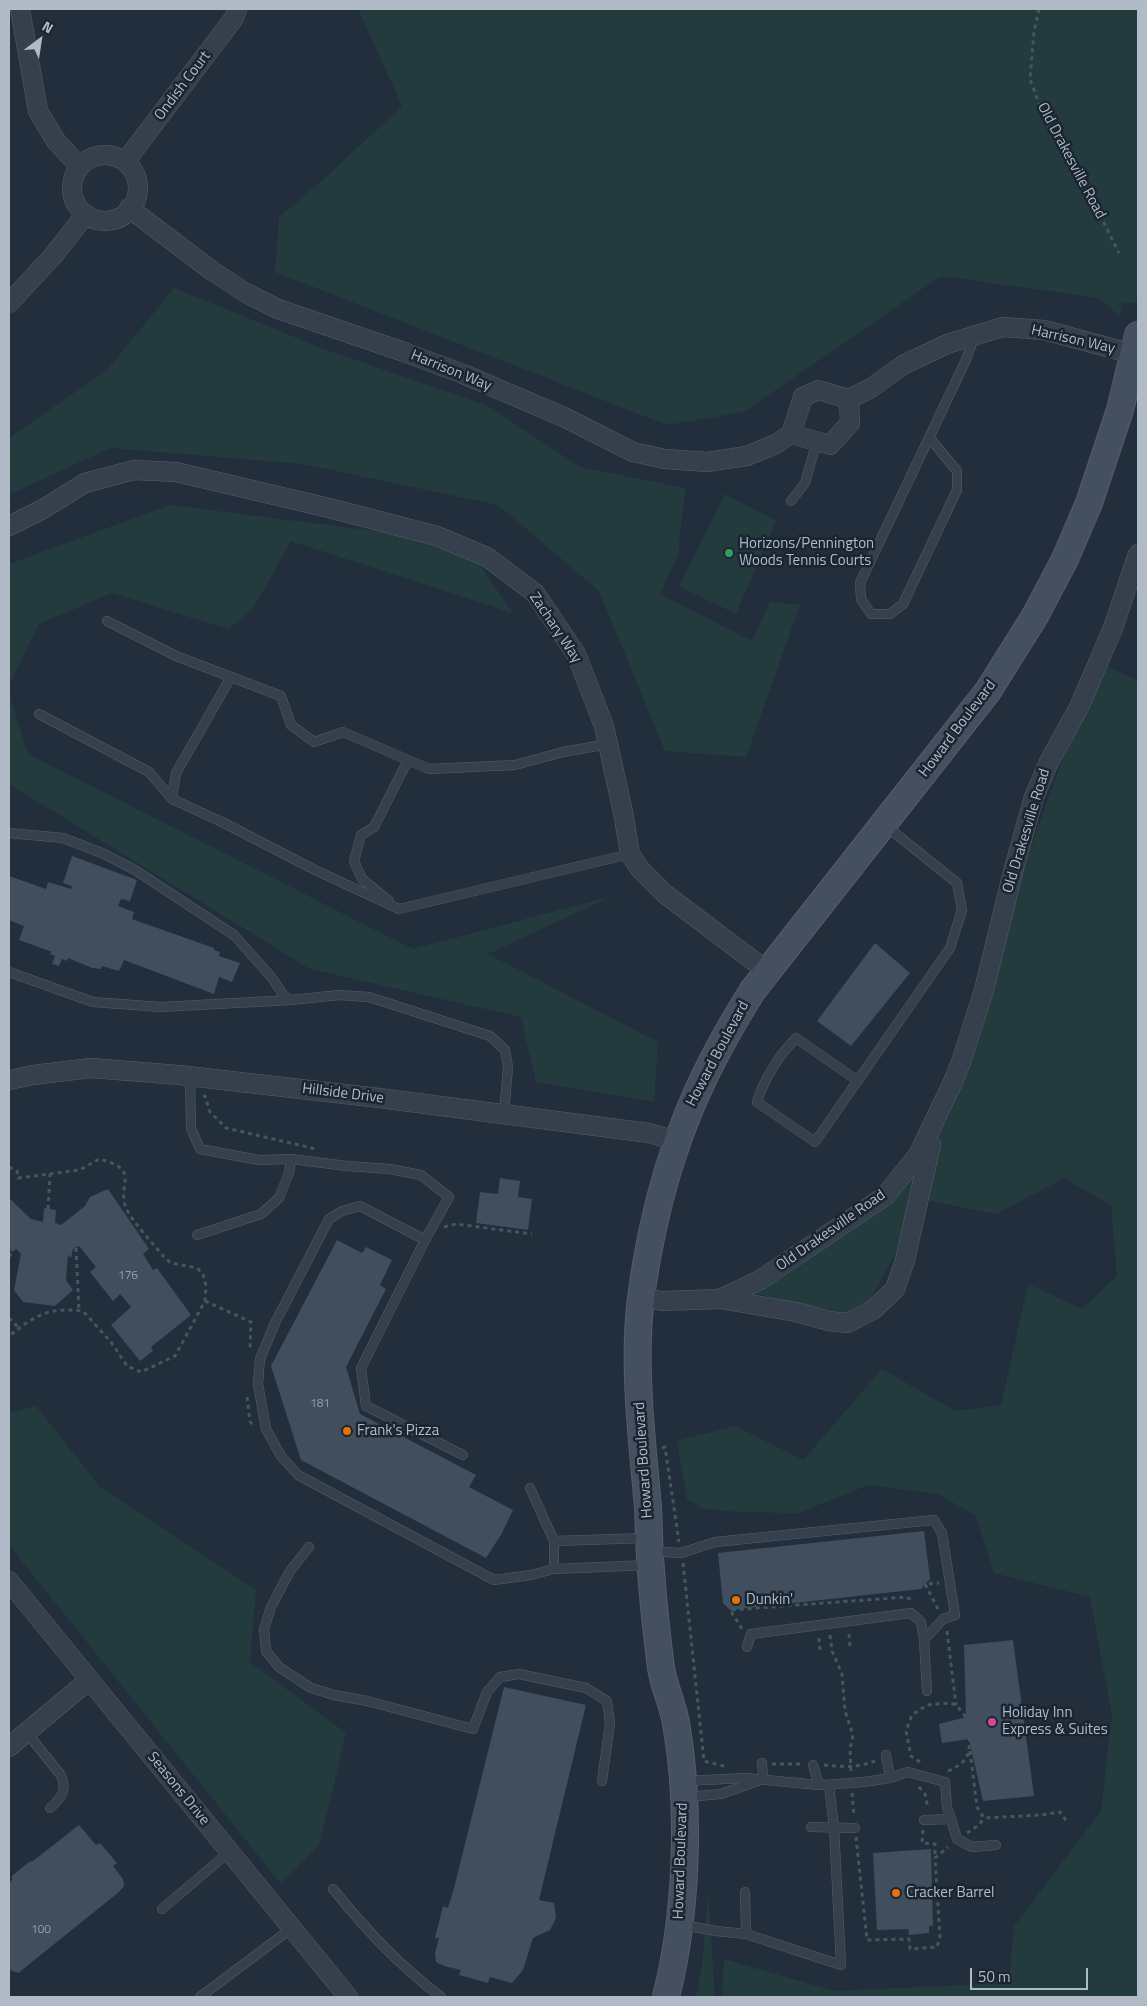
<!DOCTYPE html>
<style>
body{margin:0}
#map{position:relative;width:1147px;height:2006px;overflow:hidden;background:#222e3c;font-family:"Titillium Web",sans-serif}
canvas{display:block}
.frame{position:absolute;inset:0;border:10px solid #b1bbc8;pointer-events:none}
.north{position:absolute;left:15px;top:15px;width:50px;height:50px;-webkit-text-stroke:4px #1b2531;paint-order:stroke;rotate:31deg;font-size:14px;font-weight:700;line-height:20px;text-align:center;color:#b1bbc8}
.north::after{content:'';display:block;margin:auto;width:18px;height:22px;background:#b1bbc8;clip-path:polygon(50% 0,100% 100%,50% 72%,0 100%)}
.scale{position:absolute;left:970px;top:1968px;width:118px;height:22px;box-sizing:border-box;border:2px solid #b1bbc8;border-top:0;padding-left:6px;font-size:15px;line-height:18px;white-space:nowrap;color:#b1bbc8;-webkit-text-stroke:4px #1b2531;paint-order:stroke}
</style>
<div id="map">
<canvas width="1147" height="2006"></canvas>
<div class="frame"></div>
<div class="north">N</div>
<div class="scale">50 m</div>
</div>
<script>
const g = document.querySelector('canvas').getContext('2d');
g.lineJoin = 'round';
function fill(path, color) {
  g.fillStyle = color;
  g.fill(path, 'evenodd');
}
function strokePath(path, color, width, dash) {
  g.strokeStyle = color;
  g.lineWidth = width;
  g.lineCap = dash ? 'butt' : 'round';
  g.setLineDash(dash || []);
  g.stroke(path);
}
function label(font, color, halo, rows, align = 'center') {
  g.font = font + ' "Titillium Web",sans-serif';
  g.lineWidth = 5;
  g.setLineDash([]);
  g.textBaseline = 'middle';
  g.strokeStyle = halo;
  g.fillStyle = color;
  for (const [text, x, y, turn = 0] of rows) {
    g.save();
    g.translate(x, y);
    g.rotate((+turn || 0) * Math.PI / 180);
    g.textAlign = isNaN(turn) ? turn : align;
    if (halo) g.strokeText(text, 0, 0);
    g.fillText(text, 0, 0);
    g.restore();
  }
}
fill(new Path2D(`
 M358 9H1138V303L1122 302 1118 321V315L1099 298 941 276 744 412 667 425 275 272 279 217 325 178 402 106Z
 M174 288 324 349 488 406 580 467 685 488 678 555 660 594 752 641 770 602 800 605 746 757 665 751 599 591 498 505 303 464 110 448 9 495V438L107 370Z
 M725 494 776 521 736 614 679 586Z
 M170 505 391 533 475 558 513 613 291 541 253 609 228 629 112 593 39 624 9 685V564Z
 M1097 661 1138 681V1997H722L724 1959 834 1991 1009 1983 1014 1926 1101 1811 1112 1716 1090 1597 994 1573 976 1516 938 1494 868 1485 798 1513 737 1512 701 1508 687 1499 677 1441 736 1426 803 1460 882 1369 955 1411 1001 1405 1028 1284 1082 1309 1117 1276 1111 1205 1064 1178 996 1214 924 1200 861 1317 729 1288 878 1202 928 1139Z
 M9 694 28 754 413 949 612 896 488 954 658 1042 654 1102 536 1082 521 1017 310 969 9 784Z
 M36 1406 100 1487 256 1590 250 1662 346 1733 319 1845 281 1884 9 1545V1413Z
 M708 1894 715 1997H696L702 1967Z`), '#243b3d');
fill(new Path2D(`
 M72 856 137 880 130 901 121 899 118 906 134 912 132 919 214 948V950L220 952 219 956 240 963 232 982 219 977 214 994 124 960 119 971 102 966 101 969 92 968 68 958 67 961 62 959 59 966 52 964 55 956 50 954 52 952 19 940 24 926 9 920V876L46 889 48 882 71 889 72 886 63 883Z
 M875 943 910 973 851 1046 817 1021Z
 M500 1178 520 1181 518 1197 532 1199 528 1230 476 1223 480 1192 498 1194Z
 M108 1189 149 1249 143 1254 153 1270 157 1268 191 1315 151 1347 153 1351 140 1361 111 1325 131 1307 120 1294 113 1301 90 1272 96 1267 79 1246 73 1249 71 1258 68 1255 66 1280 73 1290 55 1306 23 1302 14 1290 21 1254 16 1249 12 1252 9 1248V1198L31 1219 43 1222 44 1208 56 1210 55 1223 61 1225 85 1206 90 1197Z
 M337 1240 362 1253 366 1247 392 1260 380 1285 386 1289 346 1367 360 1414 476 1475 469 1487 513 1510 502 1533 486 1558 301 1460 271 1366Z
 M924 1531 930 1579 921 1589 730 1610 723 1603 718 1553Z
 M1013 1640 1034 1796 983 1801 969 1739 942 1743 939 1724 966 1717 964 1645Z
 M504 1687 586 1705 539 1900 554 1903 556 1918 550 1930 533 1938 523 1970 512 1983 490 1977 488 1983 459 1975 461 1970 444 1966 436 1962 435 1953 439 1938H435L443 1906 448 1908 454 1888Z
 M79 1825 96 1845 100 1843 117 1863 113 1866 123 1879 124 1886 119 1892 22 1970 19 1973 12 1971 9 1968V1883L12 1880V1876L29 1862 33 1861Z
 M931 1849 933 1926H929V1933L909 1935 908 1929 877 1930 873 1853Z`), '#414e5e');
const lane = new Path2D(`
 M929 437 957 471V490L903 604 890 614H871L861 599 860 583 965 362 975 336
 M791 501 805 483 817 441
 M107 621 176 656 281 696 291 725 314 742 343 732 429 769 515 765 563 752 608 744
 M39 714 149 772 172 799 222 822 315 870 399 909 630 854
 M172 799 176 773 231 677
 M9 833 63 838 102 853 135 870 234 935 272 978 284 996 291 1000
 M389 901 362 879 354 861 361 835 374 827 408 760
 M9 972 93 1002 161 1007 291 1000 339 995 369 997 490 1036 505 1050 508 1067 504 1114
 M190 1077 191 1128 200 1149 259 1160 291 1159 347 1166 390 1169 421 1175 449 1197 425 1240 361 1368 366 1406 463 1455
 M858 1081 796 1038C779 1055 764 1079 757 1102L815 1142 950 948 962 910 957 883 886 826
 M197 1235 261 1214 279 1198 289 1173 291 1159
 M425 1240 360 1206 342 1211 329 1219 275 1323 260 1359 258 1384 266 1429 281 1456 298 1475 494 1580 531 1575 554 1569V1541L530 1488
 M554 1541 647 1538
 M309 1547 290 1571 271 1607 264 1629 266 1651 279 1667 311 1688 334 1695 367 1701 473 1729 487 1692 500 1677 519 1674 586 1688 607 1701 610 1723 602 1781
 M651 1551 681 1553 715 1542 934 1520 942 1533 955 1615 943 1619 924 1640
 M554 1569 649 1565
 M747 1647 751 1634 911 1613 921 1622 924 1640 927 1691
 M27 1733 60 1774C68 1789 62 1798 50 1808
 M762 1763 763 1779
 M890 1778 908 1772 945 1782 947 1807 951 1819 924 1820
 M685 1781 745 1778 819 1785 813 1765
 M823 1785 864 1782 890 1778 886 1755
 M686 1797 721 1794 758 1781
 M951 1819 957 1839 972 1847 996 1845
 M811 1827 855 1828
 M333 1889C368 1932 397 1963 441 1997
 M745 1892 746 1934
 M162 1909 229 1852
 M683 1925 716 1931 746 1934 841 1965 834 1827 829 1786
 M200 1997 292 1928`);
const street = new Path2D(`
 M20 9 38 111 56 141 80 167
 M72 188a33 33 0 1 1 66 0a33 33 0 1 1-66 0Z
 M125 162 234 18 237 9
 M129 208 211 270 246 293 278 309 404 352 463 374 566 418 633 452 665 459 707 462 747 456 776 444 791 434 803 397 818 390 849 399
 M9 303 52 257 86 214
 M791 434 830 445 850 423 849 399 871 388 903 365 947 344 1003 327 1044 330 1133 354
 M9 526 43 509 85 483 134 470 176 472 329 508 437 536 487 557 535 593 576 654 604 726 623 812 630 854 640 869 665 894 767 971
 M9 1080 33 1075 91 1068 179 1075 379 1098 649 1133 676 1141
 M641 1297 662 1301 720 1299 760 1280 885 1196 918 1155 952 1084 961 1062 984 990 1014 868 1034 797 1049 762 1080 705 1113 628 1138 554
 M720 1299 796 1312 829 1321 848 1323 873 1310 895 1289 905 1260 931 1144
 M9 1581 348 1997
 M9 1747 89 1680`);
const secondary = new Path2D(`
 M666 1997C687 1914 691 1808 676 1723 673 1705 664 1687 661 1668 657 1636 653 1602 651 1570 649 1549 649 1528 648 1507 643 1450 636 1393 638 1336 639 1301 645 1267 652 1233 671 1141 703 1069 753 990L988 691 1035 616 1065 559 1089 503 1120 410 1138 335`);
strokePath(lane, '#545e6a', 10);
strokePath(street, '#545e6a', 20);
strokePath(secondary, '#545e6a', 28);
strokePath(new Path2D(`
 M1039 9 1034 31 1030 79 1045 120 1105 225 1119 253
 M203 1096H205L210 1112 226 1128 316 1149
 M9 1167 17 1171 18 1178 80 1170 99 1159C143 1170 116 1184 126 1208 132 1222 154 1244 164 1257L171 1263 197 1268 203 1274 206 1286 205 1301 175 1356 141 1372 127 1366 111 1342 83 1311C48 1307 36 1315 9 1336
 M48 1209 50 1174
 M444 1227 456 1224 532 1234
 M76 1248 79 1311
 M9 1257 12 1252
 M205 1301 251 1322 250 1349
 M9 1318 19 1328
 M247 1397 250 1421 253 1427
 M662 1448 665 1447 679 1542
 M683 1563 704 1761 724 1766
 M938 1609 925 1584 939 1583
 M741 1629V1627L730 1610 906 1597 914 1601
 M947 1631 956 1705
 M849 1634 850 1646
 M830 1635 832 1651 842 1674 845 1711 853 1735 850 1749 851 1772
 M819 1638 820 1651
 M970 1751 977 1807 984 1818 1041 1815 1060 1812 1068 1823
 M920 1762 911 1756 906 1731 912 1715 927 1705 949 1703 956 1705 966 1717
 M772 1764H803
 M824 1765C843 1767 860 1768 877 1760
 M948 1771C964 1764 971 1757 969 1739
 M919 1787 925 1794 928 1808
 M852 1793 854 1816
 M923 1830 922 1843 935 1844V1858
 M967 1833 979 1825 984 1818
 M856 1837 867 1940 909 1939 910 1949 937 1947 940 1937 935 1858 948 1847`), '#42585a', 3, [4, 4]);
strokePath(lane, '#36404c', 9);
strokePath(street, '#36404c', 19);
strokePath(secondary, '#444f60', 26);
for (const [x, y, r, color] of [
 [729,553,5,"#2e9e5b"],
 [347,1431,5,"#e8710a"],
 [736,1600,5,"#e8710a"],
 [992,1722,5,"#d1479c"],
 [896,1893,5,"#e8710a"]
]) {
  const dot = new Path2D();
  dot.arc(x, y, r, 0, 2 * Math.PI);
  g.fillStyle = color;
  g.fill(dot);
  strokePath(dot, '#1b2531', 2);
}
label('12px', '#95a0ae', null, [
 ["176",128,1276],
 ["181",320,1404],
 ["100",41,1930]
]);
label('15px', '#b1bbc8', '#1b2531', [
 ["Ondish Court",183,86,-53],
 ["Old Drakesville Road",1071,161,62],
 ["Harrison Way",1073,340,13],
 ["Harrison Way",451,371,22],
 ["Zachary Way",555,628,56],
 ["Howard Boulevard",958,729,-53],
 ["Old Drakesville Road",1027,831,-73],
 ["Howard Boulevard",718,1054,-62],
 ["Hillside Drive",343,1094,7],
 ["Old Drakesville Road",831,1231,-35],
 ["Howard Boulevard",644,1460,-94],
 ["Seasons Drive",178,1789,51],
 ["Howard Boulevard",681,1861,-88]
]);
label('15px', '#b1bbc8', '#1b2531', [
 ["Horizons/Pennington",739,544],
 ["Woods Tennis Courts",739,561],
 ["Frank's Pizza",357,1431],
 ["Dunkin'",746,1600],
 ["Holiday Inn",1002,1713],
 ["Express & Suites",1002,1730],
 ["Cracker Barrel",906,1893]
], 'left');
</script>
